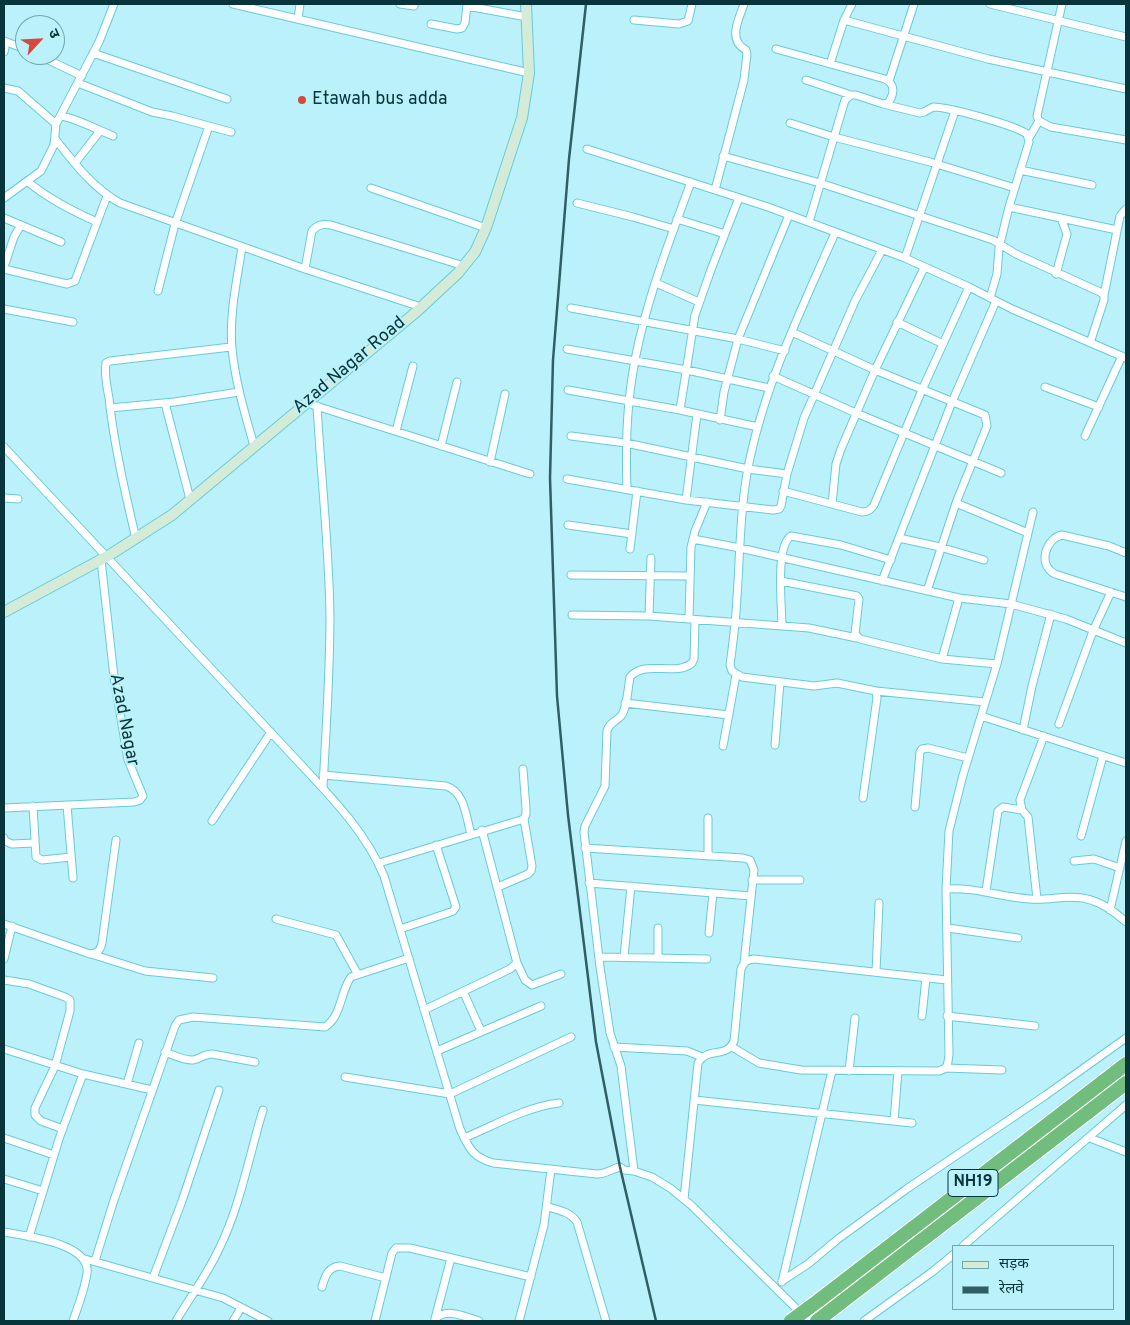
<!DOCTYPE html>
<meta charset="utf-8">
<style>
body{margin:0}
#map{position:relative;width:1130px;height:1325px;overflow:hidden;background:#baf1fa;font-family:Overpass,"Noto Sans Devanagari",sans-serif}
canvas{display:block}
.frame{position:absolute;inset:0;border:5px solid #07353b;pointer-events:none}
.legend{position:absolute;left:952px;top:1245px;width:162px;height:65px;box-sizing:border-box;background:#baf1fa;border:1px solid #72a6ae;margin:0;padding:6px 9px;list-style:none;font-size:15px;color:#07353b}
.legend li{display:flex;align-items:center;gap:10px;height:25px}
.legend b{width:25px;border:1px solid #72a6ae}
.north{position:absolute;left:15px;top:15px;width:50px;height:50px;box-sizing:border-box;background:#baf1fa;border:1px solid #72a6ae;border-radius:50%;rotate:65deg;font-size:14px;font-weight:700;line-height:20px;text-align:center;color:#07353b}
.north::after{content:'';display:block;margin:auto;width:18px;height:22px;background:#d6483c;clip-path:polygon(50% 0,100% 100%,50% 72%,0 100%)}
</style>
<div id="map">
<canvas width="1130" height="1325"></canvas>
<div class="frame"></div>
<ul class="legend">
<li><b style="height:6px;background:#d4ebd8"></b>सड़क</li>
<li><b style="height:6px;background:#2f5f65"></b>रेलवे</li>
</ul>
<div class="north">उ</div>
</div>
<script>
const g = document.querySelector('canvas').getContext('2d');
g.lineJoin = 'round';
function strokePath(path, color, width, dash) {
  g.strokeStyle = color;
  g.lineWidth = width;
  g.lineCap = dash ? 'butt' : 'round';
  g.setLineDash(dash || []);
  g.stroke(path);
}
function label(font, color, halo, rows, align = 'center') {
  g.font = font + ' Overpass,sans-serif';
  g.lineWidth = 4;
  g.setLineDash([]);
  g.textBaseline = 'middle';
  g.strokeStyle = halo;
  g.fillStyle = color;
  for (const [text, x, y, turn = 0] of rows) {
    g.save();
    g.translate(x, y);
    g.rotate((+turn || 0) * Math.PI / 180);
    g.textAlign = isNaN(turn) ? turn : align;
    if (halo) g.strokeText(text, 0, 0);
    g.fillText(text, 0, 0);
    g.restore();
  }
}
const street = new Path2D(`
 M233 4 529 73
 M400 4 414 6
 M990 4 1126 37
 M1062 4 1037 116 1039 121 1051 127 1126 140
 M467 6 527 17
 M298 19 300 4
 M634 20 679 24 688 21 692 4
 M844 20 988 59 1126 89
 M431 24 457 29 462 28 465 23 467 4
 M4 41 25 49
 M776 49 885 79C896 84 894 95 888 103L883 104 856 95H851L845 100 809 222
 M4 52 5 48
 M93 53 227 99
 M38 55 82 76
 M830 64 844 20 852 4
 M806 80 851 95
 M889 81 914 4
 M78 83 152 112 172 116 231 132
 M4 88 18 91 56 124
 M883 104 920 113 924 112 933 107C949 107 1014 125 1027 134L1029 142 1009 207 999 248 997 274 990 298
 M62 116C80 120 96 129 113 136
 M790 123 834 137 930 162 1015 188
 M1029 138 1039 121
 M56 140C75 164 93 188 120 203L305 269 421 307
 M587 149 768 207 905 258 969 287 1012 309 1126 358
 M723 156 820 183 993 240 1016 254 1100 292 1104 295V300L1090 343
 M75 163 100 131
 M1020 170 1092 185
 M28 182C49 199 72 211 97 222
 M371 188 486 228
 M715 190 744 80 747 54 746 50C727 40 739 19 744 4
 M4 198 41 171 54 145 56 124 99 42 114 4
 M577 203 633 217 674 229
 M1009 207 1117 230
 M4 218 61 242
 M677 219 725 234
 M835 233C801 310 764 386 748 468 740 511 740 554 737 597 736 620 733 643 730 665L732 671 742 677 814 686 837 683 876 691 877 698 863 798
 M242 247C237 280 229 315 232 348 235 381 245 414 254 446
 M905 258 955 111
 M4 267 14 237 21 225
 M4 269 67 284 75 281 107 196
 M305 269 312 231C318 224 323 224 331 225L464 266
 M1056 274 1067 234 1061 218
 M656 283 699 302
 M158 291 175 224 209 126
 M1104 295 1120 216 1126 209
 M571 308 738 339 785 351
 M4 309 73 322
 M897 322 943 344
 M792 332 875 370 985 415 987 426 956 503 927 591
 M567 349 687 370 769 388
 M773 376 856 413 1001 473
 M1045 387 1099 407
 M568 390 680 410 758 427
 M165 403 190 499
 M313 405 530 474
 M317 406C321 476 329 546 330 616 330 673 326 730 323 787
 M110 408 174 402 239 392
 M680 410 695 315 712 267 739 198
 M720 420 724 392 738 339 789 215
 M396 431 413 366
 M571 436 626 443 748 469 787 474
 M1085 436 1122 356
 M441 446 457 382
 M4 447 306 770C336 802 367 835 384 876L460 1129C469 1148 472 1157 493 1163L597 1174C606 1174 611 1169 620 1167L624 1170 634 1171 652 1177 670 1188 691 1205 809 1321
 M490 462 505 394
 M567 479 686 500 773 510 779 509 781 506 787 474 804 418 855 301 882 250
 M627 489C626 460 626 431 629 402 636 326 665 253 691 182
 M783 491 862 512C868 512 871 510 874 505L922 390 969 287
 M4 498 18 499
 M686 500 697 414
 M956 503 1028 533
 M832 504 836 464 841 449 875 370 924 268
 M568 525 632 534
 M899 538 940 547 984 560
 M136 539C125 492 114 445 109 398 107 387 104 374 106 363L110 361 231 347
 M693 539 740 548 959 598 1011 604 1066 619 1126 643
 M630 549 637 491
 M1126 553 1109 546 1062 535C1046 538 1037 565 1055 574L1126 597
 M571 575 690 576
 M781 581 857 596 859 599 855 634 860 639 942 659 997 664
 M882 581 952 402 996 301
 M572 615 649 616 809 628 857 638
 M649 616 651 558
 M689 619 691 547 695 531 707 502
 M782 626C782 608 775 546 791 536L841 545 891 560
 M942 659 959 598
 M876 691 985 702
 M625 703 729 715
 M981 716 1126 763
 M1059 724 1093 631 1111 592
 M1023 730 1032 686 1051 614
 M775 745 780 682
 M723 746 736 675
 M323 775 446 786C465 792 466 817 471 834
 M67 805 73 878
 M33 806 36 857 42 860 71 857
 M915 807 920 752 922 749 928 748 968 758
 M4 808 134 802 140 800 143 796 128 760 114 677 101 560
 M212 821 271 732
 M1081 836 1103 756
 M4 838 5 841 12 844 35 843
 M585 848 743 858 750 860 754 870 744 963
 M708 856V818
 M1074 861 1094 859 1120 868
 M379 863 524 819 526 814V809L523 769
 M752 880H800
 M589 883 751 896
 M498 887 528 874 531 871 532 866 524 819
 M946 889C975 887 1001 897 1030 899 1049 901 1068 894 1087 899 1101 902 1116 913 1126 922
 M986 891 998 811 1003 807 1022 810
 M1037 899 1028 817 1022 810 1020 800 1044 736
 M1110 910 1126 841
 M276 919 336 935 357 973
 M4 924 90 954C98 953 100 951 102 943L116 840
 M658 928V958
 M948 928 1018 938
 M400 929 448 913 453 911 456 907 436 845
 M709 933 713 893
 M91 954 145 971 213 978
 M599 957 707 959
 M624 957 631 886
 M4 959 12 926
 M517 963 525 980 532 985 561 974
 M876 972 879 903
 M4 980 29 984 65 997 70 1000V1011L55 1066 35 1108V1115L41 1121 63 1129
 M463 991 481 1031
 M424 1010 510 969 517 963 482 830
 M922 1016 926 978
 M947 1016 1035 1026
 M614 1047 687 1051 702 1057
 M732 1047 759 1063 801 1070 939 1071 946 1068 948 1062 949 1054 946 889 949 831 963 775 997 664 1033 512
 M4 1049 83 1074 152 1090
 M437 1051 541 1006
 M165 1052C173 1055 185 1061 193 1060 200 1059 204 1054 212 1054L255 1062
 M946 1068 1002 1070
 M849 1071 855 1018
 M345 1077 450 1094 571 1037
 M127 1084 139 1043
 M694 1100 912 1123
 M894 1121 898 1071
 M4 1138 54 1155
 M464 1138C495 1125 526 1107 559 1103
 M1090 1138 1126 1152
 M634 1171 621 1066 610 1033 600 967 584 832 585 826 605 786 607 731C609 723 615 722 621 716 627 709 628 687 630 677 645 659 676 677 692 663L694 659 695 620
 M4 1179 43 1191
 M684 1199 698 1063C708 1046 727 1059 734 1041L741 969C744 962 747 960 754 959L947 980
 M548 1207C559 1210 570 1212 577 1222L606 1321
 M4 1232C25 1236 91 1243 87 1273 85 1289 78 1306 73 1321
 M29 1237 60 1136 83 1074
 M963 1246 1126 1105
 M85 1259 223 1298 268 1321
 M95 1261 114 1200 175 1026 179 1020 193 1017 325 1027C342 1016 340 992 351 977L409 958
 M153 1278 182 1201 219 1090
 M782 1281 808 1264 838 1239 908 1188 1046 1095 1126 1038
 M782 1282 832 1071
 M322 1287C325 1276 328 1267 340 1266L386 1278
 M435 1319 451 1258
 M435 1319C447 1307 465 1317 479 1321
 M176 1321C190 1297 207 1275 219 1249 240 1207 249 1156 263 1110
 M233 1321 241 1308
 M375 1321 392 1253 396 1248H410L531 1277
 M519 1321 544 1225 551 1169
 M864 1321 932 1272 954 1254`);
const secondary = new Path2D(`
 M4 612 108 556 172 515 415 313 458 273 475 252 486 228 522 118 529 73 526 4`);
const highway = new Path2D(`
 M818 1301 1126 1064
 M817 1321 1126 1083`);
strokePath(street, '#68cbda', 9);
strokePath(secondary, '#68cbda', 12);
strokePath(highway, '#fff', 16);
strokePath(street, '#fff', 7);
strokePath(secondary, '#d4ebd8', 10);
strokePath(highway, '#71bd7e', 14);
strokePath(new Path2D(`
 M586 4 569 159 553 360 550 478 557 696 568 815 596 1042 620 1167 656 1321`), '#2f5f65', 2.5);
const highwayBridge = new Path2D(`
 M791 1321 818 1301`);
strokePath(highwayBridge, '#fff', 16, []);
strokePath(highwayBridge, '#71bd7e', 14);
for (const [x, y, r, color] of [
 [302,100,5,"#d6483c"]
]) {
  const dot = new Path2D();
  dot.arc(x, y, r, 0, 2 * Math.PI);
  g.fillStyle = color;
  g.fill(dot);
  strokePath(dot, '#baf1fa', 2);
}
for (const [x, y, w] of [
 [973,1183,50]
]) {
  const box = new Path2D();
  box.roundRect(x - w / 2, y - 13.5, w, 27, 4);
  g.fillStyle = '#baf1fa';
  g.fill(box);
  strokePath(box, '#07353b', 1);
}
label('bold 16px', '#07353b', null, [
 ["NH19",973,1183]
]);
label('18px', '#07353b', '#baf1fa', [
 ["Etawah bus adda",312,100]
], 'left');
label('18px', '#07353b', '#baf1fa', [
 ["Azad Nagar Road",350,366,-40],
 ["Azad Nagar",123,720,79]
]);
</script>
